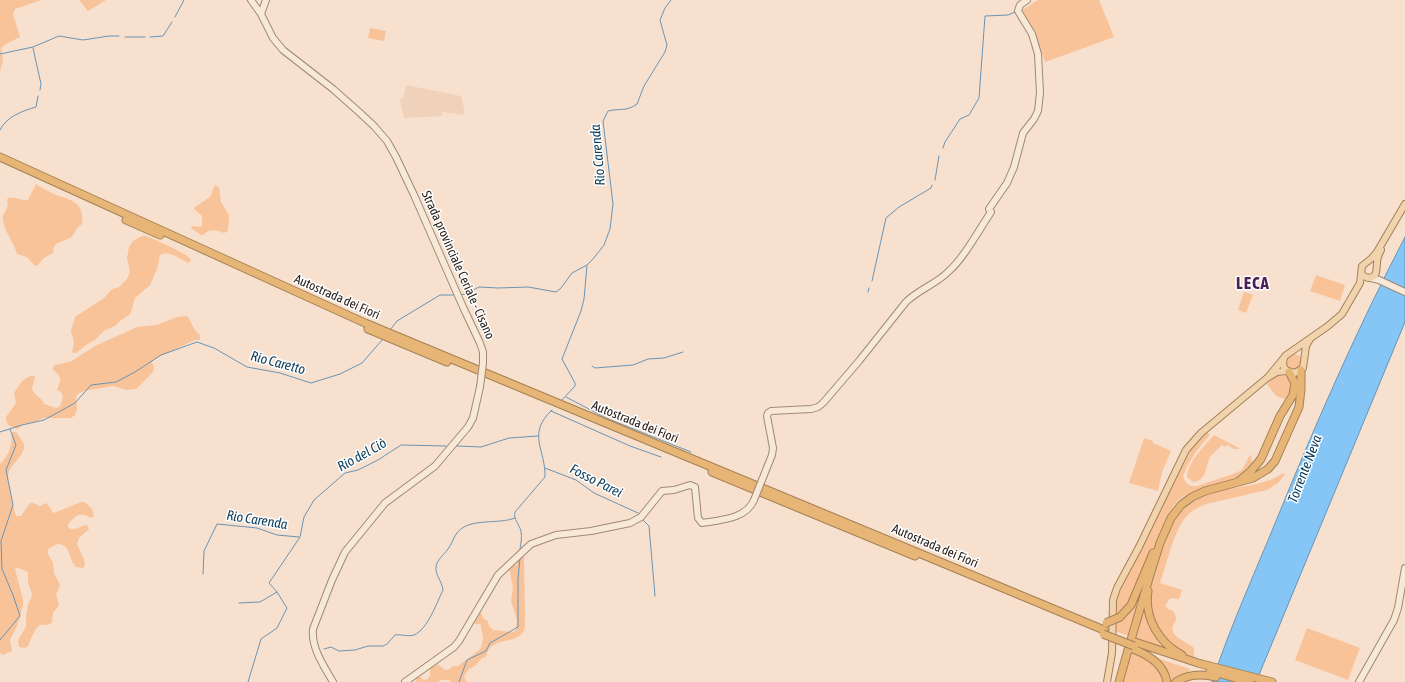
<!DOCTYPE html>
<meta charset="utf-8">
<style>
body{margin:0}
canvas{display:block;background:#f7e0ce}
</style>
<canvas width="1405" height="682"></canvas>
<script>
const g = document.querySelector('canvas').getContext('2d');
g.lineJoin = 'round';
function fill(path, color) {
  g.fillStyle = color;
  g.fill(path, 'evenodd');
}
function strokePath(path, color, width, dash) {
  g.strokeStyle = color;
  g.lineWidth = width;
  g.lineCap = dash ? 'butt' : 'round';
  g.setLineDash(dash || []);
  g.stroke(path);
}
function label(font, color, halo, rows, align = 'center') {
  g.font = font + ' "Asap Condensed",sans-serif';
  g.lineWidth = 3;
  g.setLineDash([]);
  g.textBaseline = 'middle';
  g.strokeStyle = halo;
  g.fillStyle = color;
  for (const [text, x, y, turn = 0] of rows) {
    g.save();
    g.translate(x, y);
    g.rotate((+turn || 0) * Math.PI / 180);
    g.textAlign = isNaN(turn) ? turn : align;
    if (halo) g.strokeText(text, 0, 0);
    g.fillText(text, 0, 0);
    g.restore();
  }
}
fill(new Path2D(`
 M406 85 461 96 464 108V115L442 112V116L404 118 400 100 403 98Z`), '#f0d2bb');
fill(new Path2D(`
 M0 0H41L15 9 13 14 20 37 6 44 1 48 3 60 0 72Z
 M79 0H106L88 11Z
 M1038 0H1099L1114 37 1045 62 1035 34 1022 10Z
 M370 28 386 31 384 41 368 38Z
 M36 184C42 188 49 192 56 195 72 200 85 203 82 224L77 228 72 237 56 244 54 247 53 253 44 258 37 266 34 265 27 257 17 254C14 242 5 233 3 221 1 213 10 210 7 200L8 198C17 197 22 201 28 200Z
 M215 185 219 187 221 202 229 215 228 231 224 233C216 230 210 228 203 235H201L191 228 192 226 200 227 202 226V216L194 209 195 207 210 197Z
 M142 236H146C155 240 188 253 191 260L189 263C179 260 171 250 160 255L157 269 150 285 135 298 131 312 129 315 120 321 115 326 105 330 95 340 86 345 76 353 72 352 74 342 71 331 75 317 104 298 111 290 119 287 127 279 130 272 127 258 129 247 133 241Z
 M1316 275 1345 285 1340 301 1310 291Z
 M1244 292 1253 295 1246 313 1238 310Z
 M187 316C192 322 193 330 200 335V340H195L154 359 152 362 154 367 153 372 136 389 127 390 113 386 84 391 79 393 76 397 77 410 75 415 71 418H43L33 423 23 424 18 429C11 427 6 426 6 417L16 403 14 393 22 381 30 376H35V378L32 388C33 395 42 397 44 404L56 408 60 406 63 397 61 392 57 390C62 378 62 377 52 369L55 365 72 361 93 347 137 327 157 325 177 317Z
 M1286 362a8 8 0 1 1 16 0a8 8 0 1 1-16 0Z
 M1280 375 1289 377 1292 381 1290 394 1285 399 1276 396 1267 384 1276 376Z
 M1206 431 1210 435C1198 448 1189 460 1183 476 1185 483 1189 487 1197 486L1233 474 1242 470 1250 455H1251L1252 462 1249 469 1239 477 1188 494 1178 500 1174 505 1166 519 1129 605 1115 618 1117 594 1195 442Z
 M12 432H16C18 435 23 441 24 445 25 457 9 464 8 476 7 482 14 509 16 516H21L30 503H33L40 506 46 503C50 506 50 510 54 513L81 502H85L92 509 94 516 91 518C79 511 77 515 68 524V527C74 533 80 525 87 525L89 529 79 538 77 544 84 559 85 565 83 568 76 567C67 557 72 545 57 544L48 549V554L53 563 54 573 60 585 59 588 56 594 59 605 53 613 52 622C47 627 45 624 40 625 35 627 30 642 28 646L25 648 19 647 18 640 26 627V616L28 604 31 598 32 594 28 583V572L18 568 15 569 23 599V605L17 626 10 640 12 651 3 655 0 653V464C11 453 11 446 12 432Z
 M1214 435 1241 449H1234L1227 445 1226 447 1222 445C1218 449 1213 453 1210 457 1205 467 1207 481 1193 482L1187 477C1188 461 1204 447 1214 435Z
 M1144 438 1153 441V443L1171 451 1162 472 1158 491 1129 483Z
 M1283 473 1285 474 1278 483 1267 490 1206 504C1198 507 1191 511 1185 518 1173 533 1167 564 1160 583L1182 590 1179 599 1170 598 1165 606 1168 609 1173 611C1181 621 1170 623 1173 632 1177 640 1188 642 1194 648V658C1167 649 1148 625 1149 597 1150 583 1156 569 1160 556 1166 537 1171 519 1187 506 1215 482 1257 492 1283 473Z
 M524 553 525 626C523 644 500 637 490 648 487 651 487 654 486 657L482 658 475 666 469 669 464 677 467 682H451L449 680H442L437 682H417L415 678 416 676 421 677 424 680 428 679 430 675V668L437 664 439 665 445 670 450 669 453 666H458L478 651 481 648 483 638 481 626 480 624H475L474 622 478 614 481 613 484 619 488 621 489 626 493 630 513 632 516 630 517 620 511 601 513 587 509 568 512 565H517V561Z
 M1150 562 1129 636 1115 631 1116 623 1126 615Z
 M1144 605 1170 652 1134 638Z
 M1307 628 1360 648 1348 680 1295 660Z
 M1131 649 1157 666 1165 682H1122Z
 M1154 657 1190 669 1188 675 1174 682H1169Z`), '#f9c399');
const water = new Path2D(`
 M1405 237V322L1256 682H1212C1230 627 1254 575 1276 521 1315 425 1357 329 1405 237Z`);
fill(water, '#85c6f7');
strokePath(water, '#6994b5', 1);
strokePath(new Path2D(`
 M175 17 184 0
 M125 37H145
 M150 37 163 36 172 22
 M33 48 41 84 40 90
 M0 54 33 47 59 36 83 40 109 36H119
 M0 130C6 117 22 111 36 107L38 96
 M943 148 945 142 960 119 969 115 979 98 985 16 1008 15 1015 12
 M935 180 939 156
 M872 281 886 218 899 207 931 188 932 185
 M868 292 869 288
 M460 295 465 294 479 287 498 288 528 287 556 292 561 288 572 273 587 265 593 259 604 245 610 229 613 204 603 121 608 111C620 108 626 112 637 104L644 86 665 52 667 45 660 20 665 8 671 0
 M390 330 397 321 440 295H454
 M592 366 595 368 633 365 648 359 664 358 683 352
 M566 397 606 418 691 452
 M561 401 575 386V383L562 359 581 311 584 299 587 266
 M551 411 630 446 661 457
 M0 432 22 425 44 420 75 403 91 385 116 382 135 372 161 355 197 342 214 348 247 367 280 373 311 383 340 374 362 363 383 339
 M457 446 481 447 509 438 538 436
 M545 468 576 480 594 493 638 513
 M643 520 649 526 655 596
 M520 549C521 543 522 537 521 531 519 524 513 519 515 512L545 477C546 450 526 434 552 410
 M203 574 204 551 217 524 257 528 277 535 299 537
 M239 603 260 602 277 592
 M0 640 20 616 13 595 2 569 1 541 13 505 6 470 16 445 10 429
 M324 649 331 647 339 651 355 650 368 646H383L387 644 395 635C401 634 409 637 414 635 428 629 437 602 443 590 442 581 435 575 436 567 437 559 444 555 448 549 452 544 453 538 457 533 469 517 498 525 515 518
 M248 682 261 639 277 628 287 608 277 592 269 583 300 537 304 517 314 500 345 473 358 470 378 460 401 445 446 446
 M459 682 467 660 486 651 490 643 518 627V579L520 558`), '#6994b5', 1);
const secondary = new Path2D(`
 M251 0 261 14 273 38 283 50 333 89 359 112 374 126 387 141 396 157 414 195 463 307 480 343 483 352V363
 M261 14 266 0
 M1371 278 1379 280 1405 292
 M762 480 772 455 773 448 767 416 768 413 771 411 811 409 818 407 823 403 859 361 906 302C918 290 936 284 948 272 964 258 979 230 991 212L989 209 1007 183 1014 167 1023 133 1034 119 1038 111 1040 93 1038 54 1032 34 1018 11 1020 5 1027 0
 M333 682C324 666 311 648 313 629L332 580 345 552 385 503 435 466 468 427 473 418 480 387
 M405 682 454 647 459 641 498 575 531 544 556 535 591 531 630 523 641 517 662 491 674 490 690 485 695 487 698 518 702 523C721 520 746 519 754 500
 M1359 682 1394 620 1398 608 1405 568`);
const primary = new Path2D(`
 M1362 275 1368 278C1378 277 1376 271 1377 263 1377 258 1379 254 1381 250
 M1310 339 1306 346 1303 368 1295 373 1287 371C1282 367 1282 362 1285 356L1328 326 1342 314 1360 283 1362 266 1372 258 1377 252 1405 204
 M1269 376 1283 359
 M1107 682 1112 653 1113 600 1117 588 1139 547 1186 450 1201 433 1267 378 1277 372 1287 371`);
const highway = new Path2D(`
 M0 157 365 323 1104 630
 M126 220 160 235
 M368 329 447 362
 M712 472 915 556
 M1239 481 1251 471 1261 459 1280 416 1293 395 1295 383 1289 372
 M1148 591C1144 618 1159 643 1182 655
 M1120 617 1131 605 1153 553
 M1135 642 1198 663 1272 682
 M1133 649C1149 655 1164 664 1167 682
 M1210 671 1250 682
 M1119 682 1128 650 1150 575 1160 543 1171 518 1181 505 1192 497 1205 491 1253 478 1268 469 1275 461 1299 407 1301 389V370
 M1176 682C1188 674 1203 674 1216 677`);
strokePath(secondary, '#9e8979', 8);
strokePath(primary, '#a48156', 8);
strokePath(highway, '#a48156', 9);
strokePath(secondary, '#f8e9d6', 6);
strokePath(primary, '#f1d3ad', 6);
strokePath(highway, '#e7b576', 7);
const secondaryBridge = new Path2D(`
 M480 387 483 363
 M754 500 762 480`);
const highwayBridge = new Path2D(`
 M1106 623 1120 617
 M1103 634 1134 646`);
strokePath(secondaryBridge, '#9e8979', 8, []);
strokePath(highwayBridge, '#a48156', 9, []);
strokePath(secondaryBridge, '#f8e9d6', 6);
strokePath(highwayBridge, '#e7b576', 7);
label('13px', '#29201a', '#fff', [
 ["Strada provinciale Ceriale - Cisano",458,265,66],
 ["Autostrada dei Fiori",337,297,24],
 ["Autostrada dei Fiori",635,422,22],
 ["Autostrada dei Fiori",935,546,23]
]);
label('italic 14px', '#0f4161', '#fff', [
 ["Rio Carenda",598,155,-95],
 ["Rio Caretto",278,363,15],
 ["Rio del Ciò",362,455,-29],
 ["Torrente Neva",1305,469,-69],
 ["Fosso Parei",596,481,27],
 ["Rio Carenda",257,520,9]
]);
g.letterSpacing = '1px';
label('bold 17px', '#4b2155', '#fff', [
 ["LECA",1253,284]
]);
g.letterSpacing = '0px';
</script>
